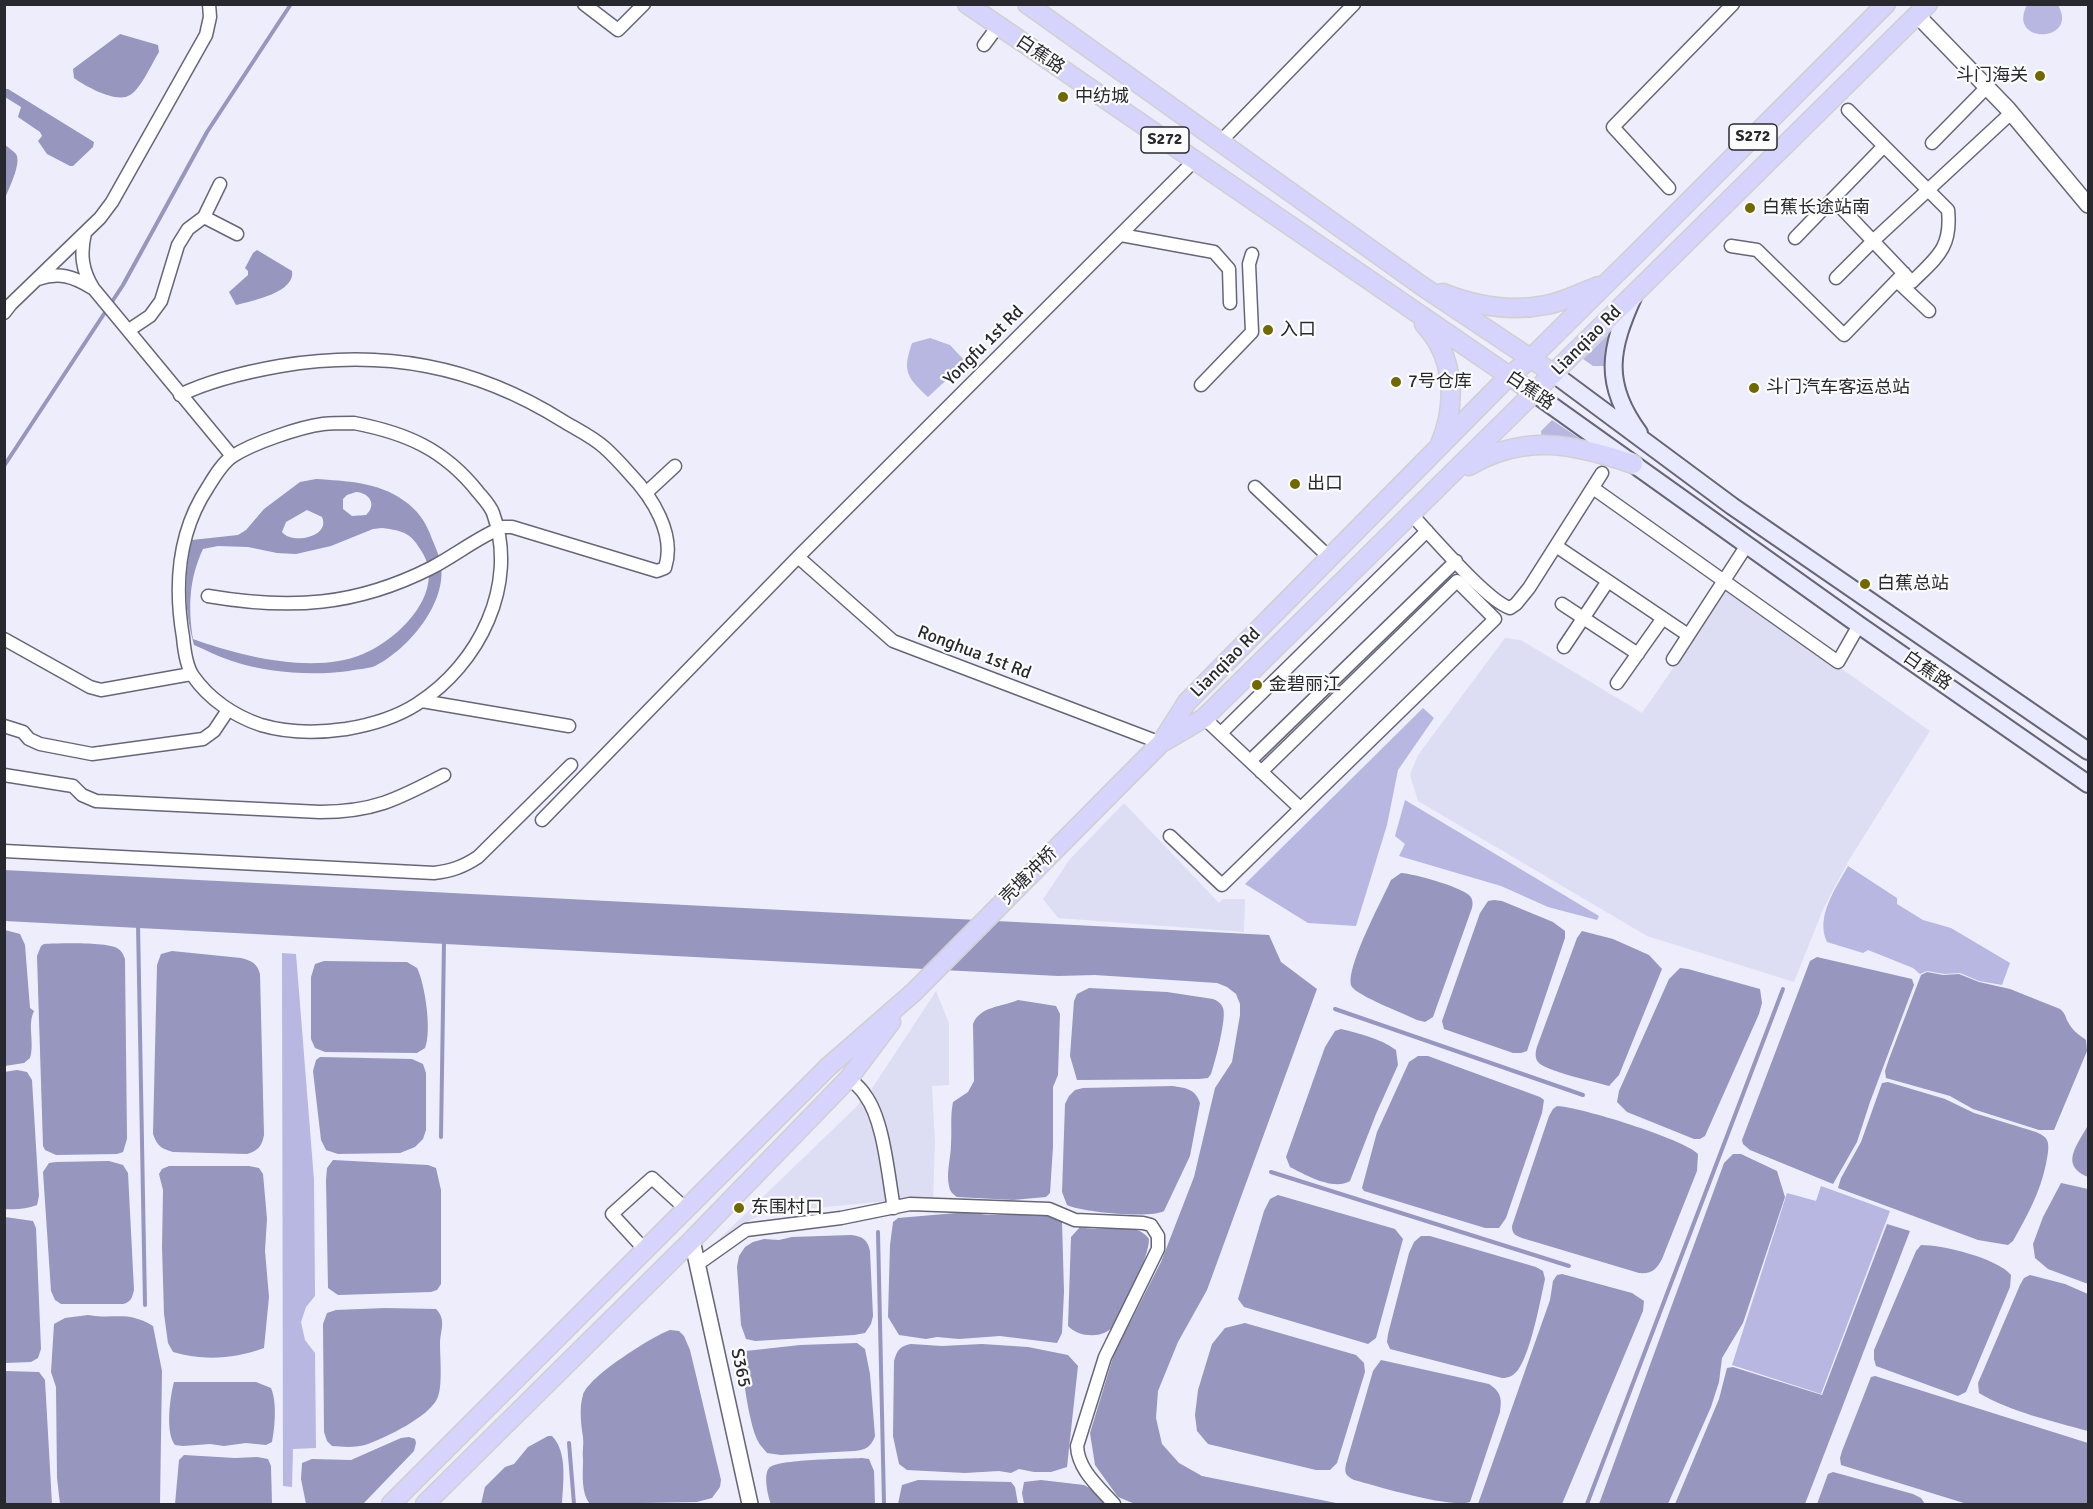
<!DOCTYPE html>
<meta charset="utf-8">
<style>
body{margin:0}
#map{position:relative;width:2093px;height:1509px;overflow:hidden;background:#ededfc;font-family:Signika,sans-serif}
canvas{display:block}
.frame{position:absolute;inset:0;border:6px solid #28282f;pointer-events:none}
</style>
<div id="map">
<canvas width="2093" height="1509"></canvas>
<div class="frame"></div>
</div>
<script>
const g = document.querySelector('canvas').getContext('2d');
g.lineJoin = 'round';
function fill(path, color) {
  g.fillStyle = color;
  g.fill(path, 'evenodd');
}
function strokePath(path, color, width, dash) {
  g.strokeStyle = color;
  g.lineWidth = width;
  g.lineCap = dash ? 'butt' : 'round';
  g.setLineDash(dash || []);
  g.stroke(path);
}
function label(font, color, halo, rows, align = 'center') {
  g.font = font + ' Signika,"Noto Sans SC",sans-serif';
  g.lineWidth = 4.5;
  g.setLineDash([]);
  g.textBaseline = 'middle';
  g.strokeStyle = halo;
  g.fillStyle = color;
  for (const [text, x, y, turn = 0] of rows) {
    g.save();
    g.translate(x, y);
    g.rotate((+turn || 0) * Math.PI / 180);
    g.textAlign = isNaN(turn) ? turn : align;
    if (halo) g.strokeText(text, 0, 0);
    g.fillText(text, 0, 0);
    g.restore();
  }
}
fill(new Path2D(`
 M1728 589 1930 731 1849 860 1824 907 1794 982 1647 936 1418 801 1410 775 1418 755 1505 638 1521 640 1642 713Z
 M1124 803 1219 903 1223 899H1245L1244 932 1058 918 1043 899 1070 859Z
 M936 991 949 1023V1085L932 1086 935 1143 933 1201 876 1202 768 1213 752 1219 715 1243 855 1108 871 1090Z`), '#dddef3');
fill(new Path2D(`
 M2027 5H2058C2080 43 2006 45 2027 5Z
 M1608 335 1611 337 1607 366H1593L1583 359Z
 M930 338 950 345 966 362 928 397C907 377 902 372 912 343Z
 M1552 420 1585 442 1542 440 1541 431Z
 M1423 708 1434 718 1398 770 1387 825 1356 926 1308 923 1245 884Z
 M1405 800 1599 916 1597 920 1548 907 1501 886 1399 856 1405 844 1395 836Z
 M1848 866 1897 898V904L1923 920 1951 928 2010 963 2002 985 1979 981 1960 973 1944 974 1927 971 1920 974 1913 968 1868 950 1863 953 1827 942C1815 917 1836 888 1848 866Z
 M282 953 296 954 314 1180 315 1296 306 1307 301 1322 305 1340 315 1353 316 1448 293 1449 292 1487 283 1486Z
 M1821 1186 1890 1211 1821 1394 1732 1365 1787 1193 1816 1201Z`), '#b7b7e2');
fill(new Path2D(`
 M120 34 158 45 159 52C152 63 141 89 130 95 117 104 85 86 74 78L73 69Z
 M4 89H8L94 142 93 147 73 166H70L47 154 38 141 42 136 40 132 18 117 21 107 5 97Z
 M5 145C8 147 13 151 16 154 22 164 8 189 5 199Z
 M257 250 292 271C296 292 252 301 236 305L229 292 248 275V271L245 268 253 253Z
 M316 479C346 481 378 482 403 500 418 510 426 522 432 539 435 546 438 553 440 560 450 600 409 649 375 666 368 669 357 669 349 671 311 676 268 673 232 661 219 657 206 650 194 645 184 611 184 574 192 540L238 535 246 530 264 509 300 482ZM356 492C370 493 377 505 366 515L352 516 343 509V499L347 495ZM307 510 322 517C331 537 292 545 282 532L286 522ZM382 528C404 531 411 533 422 552 447 592 398 640 363 654 315 675 240 656 193 639 188 607 189 579 203 549L218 546 248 547 277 553 296 554 331 546 373 529Z
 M4 870 1269 935 1281 962 1317 989 1207 1290 1178 1342 1158 1391 1156 1418 1162 1444 1179 1463 1202 1476 1341 1504H1135L1118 1497 1095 1465 1090 1433 1114 1354 1161 1262 1194 1177 1215 1088 1232 1062 1240 1015V1004L1236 994 1227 987 1217 983 1095 975 1058 976 5 921Z
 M1401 873C1415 874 1458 886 1469 895 1473 899 1473 903 1472 908L1433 1017 1425 1022 1417 1020C1405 1014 1358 996 1352 987 1343 972 1383 898 1391 880Z
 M1494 900 1502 901 1553 922 1565 931V938L1527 1051 1521 1053H1513L1444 1029 1442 1021 1480 913 1488 901Z
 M5 930 20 934 25 945 30 1008 34 1011C27 1025 35 1043 30 1058L24 1063 5 1066Z
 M1582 931 1613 939 1649 955 1662 969 1619 1075 1609 1086C1596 1082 1545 1071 1538 1062 1534 1057 1536 1049 1538 1044L1577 938Z
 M44 944C58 943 106 942 117 948 122 951 123 954 125 959L127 1139 123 1152 117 1154 56 1155 45 1150 43 1146 37 956 41 946Z
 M172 951 241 958C252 961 257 963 260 974L264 1135C262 1146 258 1151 247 1154L173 1152C162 1149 157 1146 153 1134L157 965 161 954Z
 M1817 957 1912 979 1914 985 1870 1102 1857 1142 1833 1184 1750 1150 1743 1144 1742 1140 1810 961Z
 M324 961 399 962H407L417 968C425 984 432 1031 425 1048L417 1053 325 1052 315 1048 311 1039V977L315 964Z
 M1680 968 1688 969 1760 989 1762 1003 1759 1014 1705 1136 1700 1139H1694L1627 1112 1617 1102 1619 1091 1669 979Z
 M1927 972 1943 975 1959 974 1979 982 2010 989 2060 1009C2066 1014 2065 1017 2068 1022 2072 1030 2079 1035 2086 1040L2087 1051 2054 1130H2039L1973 1109 1950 1096 1886 1078 1885 1071 1889 1059 1921 975Z
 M1089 988 1167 992 1213 999C1218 1001 1221 1003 1223 1008 1227 1018 1215 1062 1211 1074L1208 1078 1199 1079 1077 1080 1070 1056 1074 1001 1077 994Z
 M1018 1000 1056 1006 1060 1014 1058 1075 1053 1087V1147L1050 1193 1046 1197 1013 1200 957 1197C953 1194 950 1192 949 1186 946 1172 951 1158 951 1144 952 1129 950 1117 953 1102L968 1092 974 1081 973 1024C980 1006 1002 1007 1018 1000Z
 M1341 1029C1361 1034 1379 1038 1396 1050L1398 1065 1376 1114 1350 1181C1333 1191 1306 1175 1290 1167L1286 1157 1325 1047 1335 1031Z
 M1418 1056H1428L1540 1097 1544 1100 1542 1113 1506 1218 1499 1228H1485L1364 1191 1362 1188 1377 1132 1409 1062Z
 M320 1057 412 1059 423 1064 426 1073V1130L423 1139 415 1147 400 1153 338 1154 326 1150 321 1140 313 1071 316 1060Z
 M17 1070 27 1072 32 1080 39 1196 37 1205C26 1209 16 1210 4 1209V1072Z
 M1888 1082 1945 1099 1974 1113 2036 1132C2040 1134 2045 1136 2047 1140 2050 1147 2047 1157 2046 1164 2040 1193 2027 1216 2013 1241L2008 1245 1978 1240 1838 1188 1841 1178 1861 1142 1882 1083Z
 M1172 1086C1185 1088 1195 1088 1200 1103L1190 1156 1164 1211C1150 1219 1081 1212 1067 1205L1062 1192 1065 1104 1069 1096 1075 1090 1083 1088Z
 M1557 1106C1580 1107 1684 1139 1698 1154L1697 1171 1662 1259C1656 1270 1652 1274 1639 1273L1522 1238C1515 1235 1512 1234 1512 1226L1549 1116 1553 1109Z
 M2088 1125V1177C2059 1165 2077 1146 2088 1125Z
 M1733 1154H1741L1777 1171 1785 1197 1743 1323 1722 1358 1719 1382 1711 1407 1668 1504H1599L1724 1163Z
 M333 1160 428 1165 436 1168 441 1190V1284L437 1290 431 1292 338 1295 328 1288 326 1180 327 1168Z
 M109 1161 123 1165 128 1173 134 1290C132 1298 131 1302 123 1304H61L55 1300 51 1291 43 1172 49 1163 56 1162Z
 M169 1166H249L259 1168 263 1174 267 1219 265 1251 269 1297 264 1348C234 1359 203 1361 173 1352L168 1343 164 1314 162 1247 163 1190 159 1174 162 1169Z
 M2061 1183 2088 1189V1284L2048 1269 2035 1258 2033 1244 2043 1217Z
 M1278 1195 1395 1229 1403 1239 1376 1338 1368 1344 1244 1307 1238 1299 1264 1211 1270 1199Z
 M968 1212C975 1213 981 1214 987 1215 1008 1216 1045 1207 1062 1222L1064 1292 1062 1333 1057 1343 1000 1336 959 1339 937 1337 926 1339 899 1335 888 1317 890 1245 893 1222 898 1218Z
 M5 1217 33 1221 36 1228 41 1349 38 1358 31 1362 5 1363Z
 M1887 1224 1910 1231 1805 1504H1675L1719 1399 1727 1368 1733 1367 1822 1395Z
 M1080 1227C1101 1233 1135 1219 1149 1239 1149 1259 1124 1304 1114 1325 1105 1339 1079 1338 1068 1326L1071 1237Z
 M851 1235C862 1236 868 1240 870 1251L873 1316 871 1324 865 1333 854 1335 755 1341 746 1339 741 1325 737 1267 739 1256 745 1247 753 1242 764 1239 779 1240 792 1237Z
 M1421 1236H1430L1536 1267 1543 1271 1545 1279C1540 1302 1531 1351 1518 1370 1513 1376 1509 1378 1502 1378L1390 1349 1387 1342 1388 1334 1409 1253 1414 1242Z
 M1921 1245C1943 1245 1997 1258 2011 1275L2010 1287 1966 1392 1958 1396 1876 1366 1874 1359V1350L1916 1251Z
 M1562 1274 1632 1293 1644 1301 1643 1311 1562 1504H1478L1550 1300 1553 1281 1557 1275Z
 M2030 1275 2065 1284 2088 1294V1431C2052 1421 2011 1412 1979 1393L1978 1383 2020 1285 2024 1278Z
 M385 1308 436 1309C447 1320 440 1331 440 1344 440 1357 443 1388 437 1399 428 1417 387 1437 368 1444 356 1448 344 1447 332 1446L327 1441 324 1432 323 1324 327 1313 336 1310Z
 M88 1315C116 1320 126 1310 153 1326L162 1371 160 1504H60L57 1478 56 1387 51 1372 54 1324 65 1318Z
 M1245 1323 1356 1355 1364 1363 1365 1372 1337 1463 1330 1470H1316L1208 1444 1197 1431 1195 1415 1198 1390 1212 1344 1225 1328Z
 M670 1330 679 1331 684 1336 690 1350 721 1480 720 1487 712 1498 697 1502 590 1504C581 1493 583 1474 583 1460 582 1452 584 1444 583 1437 581 1424 579 1408 583 1395 588 1377 651 1337 670 1330Z
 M857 1343 865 1349 870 1374 875 1436C871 1447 866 1450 854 1451L781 1455 767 1453C763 1448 758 1443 756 1437 750 1423 738 1363 746 1351L800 1345Z
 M911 1344 942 1346 982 1344 1028 1347 1068 1355 1078 1366 1067 1467 1051 1472H1034L1019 1469 1011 1473 999 1471 965 1473 907 1470 899 1464 893 1436 894 1361C897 1350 900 1346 911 1344Z
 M1381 1360 1489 1384C1501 1392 1502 1398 1500 1412L1470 1502C1453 1509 1376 1486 1354 1480 1346 1476 1344 1473 1346 1464L1373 1371Z
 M5 1371 39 1372 45 1380 52 1504H5Z
 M1875 1376 2088 1443V1504H1967L1841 1465 1840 1458 1842 1451 1871 1377Z
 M174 1382H256L271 1388C277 1402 275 1427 272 1442L266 1445 246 1443 224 1446 210 1444 183 1446 175 1445C165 1433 170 1397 174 1382Z
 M548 1436H552C568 1452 563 1484 562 1504H481L485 1487 505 1467 514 1464 528 1447Z
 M409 1437 415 1439 416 1443 414 1451 363 1504H306L301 1479 302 1463 312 1459 351 1460 401 1438Z
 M184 1455 235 1458 257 1457 268 1459 271 1466 272 1504H175L179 1460Z
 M862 1458 869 1459 874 1471 875 1504H771C768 1497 763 1475 769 1468 776 1459 847 1459 862 1458Z
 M1833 1472 1913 1494 1921 1498 1925 1504H1817L1828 1474Z
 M918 1480 1011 1482 1015 1487 1018 1504H898L902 1485Z
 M1041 1480 1084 1485 1097 1492 1105 1504H1024L1022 1493 1024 1482Z`), '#9696bf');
strokePath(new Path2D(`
 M4 466 123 285 207 132 291 4
 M138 924 145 1305
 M1335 1009 1583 1095
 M441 1137 444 942
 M1271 1172 1569 1266
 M878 1232 884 1504
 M569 1443 574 1504
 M1587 1504 1783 989`), '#9696bf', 4);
const minor = new Path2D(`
 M584 4 618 30 644 4
 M984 45 998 26
 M1221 141 1354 4
 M1932 143 1987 87
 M1669 188 1613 127 1733 4
 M1833 199 1912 282C1937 257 1952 248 1948 210L1848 110
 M204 217 237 234
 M85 233C80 254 82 270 93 288L232 456
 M1121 235 1214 252 1229 269 1230 303
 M1795 238 1884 146
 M1731 246 1757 250 1844 335 1904 273
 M1836 278 1874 240 2011 113
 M38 279C59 272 73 276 92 288
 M1897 281 1929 311
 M4 313 11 304 100 218 112 202 206 35 210 17 209 4
 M129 330 150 316 161 301 178 245 188 229 204 217 220 184
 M1201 385 1252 332 1249 264 1252 254
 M180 395C211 380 246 372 280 366 383 349 474 365 563 421 576 429 593 437 605 448 614 456 622 465 630 474 652 497 676 534 665 568L657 571 512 527H503C478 537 456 555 431 568 356 606 290 610 208 596
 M354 423C406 433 444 449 478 492 483 498 490 505 493 513 519 584 479 665 417 704 397 717 370 725 346 729 318 733 288 733 261 725 234 716 209 699 193 676 186 666 184 648 183 637 174 584 178 532 208 487 214 477 223 462 233 456 253 443 300 427 323 424 333 423 344 423 354 423Z
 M1255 487 1330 558
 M1593 488 1838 662 1859 625
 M647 492 675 466
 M1412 515C1431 535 1487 601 1510 608L1516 604 1529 588 1602 473
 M1556 546 1688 635
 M798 557 893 641 1161 743
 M1562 604 1638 654
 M4 639 90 687 101 690 191 674
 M1564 647 1608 581
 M1673 659 1747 545
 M1617 683 1663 618
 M422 701 569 726
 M1204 718 1300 808
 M4 726 23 732 29 739 40 744 92 754 203 739 214 731 228 710
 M1221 733 1427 531
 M1250 761 1456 561
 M4 775 73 786 82 795 96 801 320 812C374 812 398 799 444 775
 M542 820 798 557 1195 160
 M1170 836 1222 885 1495 619 1457 581 1261 772
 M4 851 434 873C451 871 463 867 478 857L571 765
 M849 1078C854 1083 861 1088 865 1095 884 1120 888 1176 894 1208
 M645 1250 612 1214 652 1178 686 1209
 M698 1264 746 1230 841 1218 910 1204 1049 1209 1075 1220 1143 1223 1151 1225 1158 1236V1249L1105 1357 1077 1446C1078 1470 1099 1487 1114 1504`);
const tertiary = new Path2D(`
 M1917 15 2008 109 2088 205
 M692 1240 750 1504`);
const secondary = new Path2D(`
 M1634 295C1610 348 1602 383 1639 433
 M1554 374 1732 506 2088 751
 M1534 393 1859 625 2088 784`);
const primary = new Path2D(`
 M967 4 1534 393
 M1027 4 1422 286 1554 374
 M1443 293C1476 306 1511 312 1546 305 1564 302 1582 292 1599 286
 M1424 324C1455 357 1457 404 1440 444
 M1469 466C1525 433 1574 444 1633 464
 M1165 741 1204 718 1928 4
 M391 1504 828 1067 914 992 1161 743 1187 702 1508 377 1530 359 1633 257 1886 4
 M425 1504 692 1240 849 1078 891 1022`);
strokePath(minor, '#667', 15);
strokePath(tertiary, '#667', 18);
strokePath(secondary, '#667', 20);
strokePath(primary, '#d0d0d1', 21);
strokePath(minor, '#fff', 12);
strokePath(tertiary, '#fff', 15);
strokePath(secondary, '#eaeafe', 16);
strokePath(primary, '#d6d4fc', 18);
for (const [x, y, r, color] of [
 [2040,76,6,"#706901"],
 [1063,97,6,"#706901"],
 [1750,208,6,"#706901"],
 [1268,330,6,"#706901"],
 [1396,382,6,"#706901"],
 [1754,388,6,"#706901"],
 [1295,484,6,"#706901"],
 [1865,584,6,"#706901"],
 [1257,685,6,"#706901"],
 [739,1208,6,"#706901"]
]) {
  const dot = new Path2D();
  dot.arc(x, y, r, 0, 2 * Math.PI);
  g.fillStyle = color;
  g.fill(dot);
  strokePath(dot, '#fcfcfc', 2);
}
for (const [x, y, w] of [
 [1753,137,48],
 [1165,140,48]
]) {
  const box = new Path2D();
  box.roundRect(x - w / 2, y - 13, w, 26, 4.5);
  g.fillStyle = '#fcfcfc';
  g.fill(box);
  strokePath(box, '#28282f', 1.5);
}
label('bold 16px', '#28282f', null, [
 ["S272",1753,137],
 ["S272",1165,140]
]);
label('18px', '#28282f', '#fcfcfc', [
 ["白蕉路",1040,55,34],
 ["Lianqiao Rd",1587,341,-45],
 ["Yongfu 1st Rd",984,346,-45],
 ["白蕉路",1530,391,34],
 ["Ronghua 1st Rd",974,653,21],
 ["Lianqiao Rd",1226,663,-45],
 ["白蕉路",1927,671,35],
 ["壳塘冲桥",1029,876,-45],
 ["S365",740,1368,78]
]);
label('18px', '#28282f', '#fcfcfc', [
 ["斗门海关",2028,76,"right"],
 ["中纺城",1075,97],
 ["白蕉长途站南",1762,208],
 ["入口",1280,330],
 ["7号仓库",1408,382],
 ["斗门汽车客运总站",1766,388],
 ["出口",1307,484],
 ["白蕉总站",1877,584],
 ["金碧丽江",1269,685],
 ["东围村口",751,1208]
], 'left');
</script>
